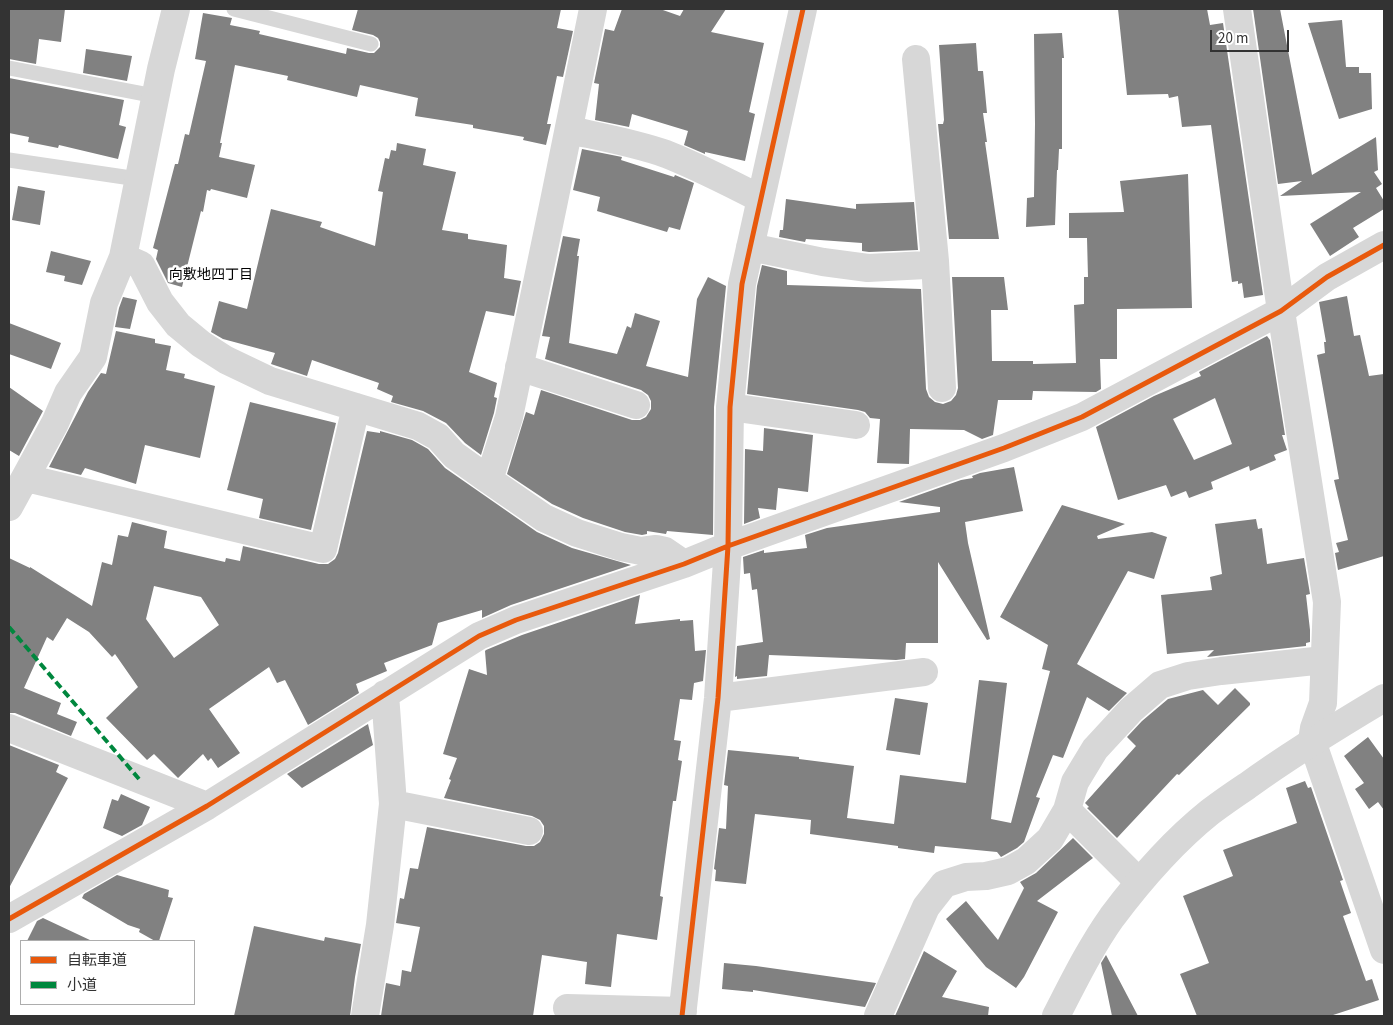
<!DOCTYPE html>
<meta charset="utf-8">
<style>
body{margin:0}
#map{position:relative;width:1393px;height:1025px;overflow:hidden;background:#fff;font-family:"Source Sans 3","Noto Sans JP",sans-serif}
canvas{display:block}
.frame{position:absolute;inset:0;border:10px solid #333;pointer-events:none}
.legend{position:absolute;left:20px;top:940px;width:175px;height:65px;box-sizing:border-box;background:#fff;border:1px solid #adadad;margin:0;padding:6px 9px;list-style:none;font-size:15px;color:#333}
.legend li{display:flex;align-items:center;gap:10px;height:25px}
.legend b{width:25px;border:1px solid #adadad}
.scale{position:absolute;left:1210px;top:30px;width:79px;height:22px;box-sizing:border-box;border:2px solid #333;border-top:0;padding-left:6px;font-size:15px;line-height:18px;white-space:nowrap;color:#333;-webkit-text-stroke:4px #fff;paint-order:stroke}
</style>
<div id="map">
<canvas width="1393" height="1025"></canvas>
<div class="frame"></div>
<ul class="legend">
<li><b style="height:6px;background:#e8590c"></b>自転車道</li>
<li><b style="height:6px;background:#00873e"></b>小道</li>
</ul>
<div class="scale">20 m</div>
</div>
<script>
const g = document.querySelector('canvas').getContext('2d');
g.lineJoin = 'round';
function fill(path, color) {
  g.fillStyle = color;
  g.fill(path, 'evenodd');
}
function strokePath(path, color, width, dash) {
  g.strokeStyle = color;
  g.lineWidth = width;
  g.lineCap = dash ? 'butt' : 'round';
  g.setLineDash(dash || []);
  g.stroke(path);
}
function label(font, color, halo, rows, align = 'center') {
  g.font = font + ' "Source Sans 3","Noto Sans JP",sans-serif';
  g.lineWidth = 5;
  g.setLineDash([]);
  g.textBaseline = 'middle';
  g.strokeStyle = halo;
  g.fillStyle = color;
  for (const [text, x, y, turn = 0] of rows) {
    g.save();
    g.translate(x, y);
    g.rotate((+turn || 0) * Math.PI / 180);
    g.textAlign = isNaN(turn) ? turn : align;
    if (halo) g.strokeText(text, 0, 0);
    g.fillText(text, 0, 0);
    g.restore();
  }
}
fill(new Path2D(`
 M9 9H65L61 42 39 39 36 64 9 59Z
 M358 9H561L557 28 573 31 563 77 557 76 547 124H551L546 145 523 140 524 137 473 128V125L415 116 418 98 360 85 357 97 287 80 288 76 235 65 220 143H222L219 157 255 165 247 198 211 189 210 191 207 190 203 212 201 211 182 287 168 283 156 259 158 250 153 248 175 164H178L185 134 189 135 206 61 195 59 203 13 232 18 230 25 260 31 259 34 346 54 347 48 369 53H374L380 47V42L378 38 373 35 352 30Z
 M622 9H660L680 16 684 9H726L711 32 764 43 749 112 755 114 745 161 705 152V154L684 145 688 131 632 114 629 127 595 120 599 84 594 83 605 29 614 31Z
 M1118 9H1207L1210 25 1223 23 1263 295 1244 298 1242 283 1238 284V281L1232 282 1211 125 1182 127 1178 96 1169 98 1168 94 1127 95Z
 M1253 9H1280L1312 175 1376 137 1378 170 1374 172 1382 184 1376 188 1384 201V209L1353 228 1359 237 1330 256 1310 224 1361 192 1280 196 1302 181 1278 184Z
 M1342 20 1346 67H1359V73H1371L1372 109 1339 119 1308 23Z
 M1062 33 1064 58H1062V149H1059L1058 170H1057L1055 225 1026 227 1027 198 1034 197 1035 124 1034 34Z
 M976 43 978 71H983L987 113H983L987 142H985L999 239H949L938 124H943L944 120 939 45Z
 M86 49 132 56 127 81 83 73Z
 M9 78 124 100 119 125 126 127 118 159 59 145 58 148 28 142 29 137 9 133Z
 M397 143 426 149 423 165 456 172 442 230 468 234V239L507 245 504 278 521 281 514 316 486 311 469 372 497 383 494 397 497 398 494 413 481 455 465 443 446 423 423 411 391 402 393 396 377 389 379 383 312 360 307 376 271 364 275 353 223 339 211 332 219 301 247 309 271 209 322 222 320 227 375 246 383 192 378 191 385 158 389 159 391 150 396 151Z
 M582 149 622 157 621 160 674 177 675 175 694 183 680 230 669 227 667 232 597 211 600 197 573 190Z
 M1188 174 1192 308 1117 309V359H1100L1101 389 1096 392 1033 391 1032 400H998L993 435 982 439 964 430 910 429 909 464 877 463 880 419 870 418 865 412 858 410 747 394 757 286 762 265 787 271V285L921 289 926 389 929 397 935 402 943 404 951 401 956 395 958 388 952 277H1004L1008 310H991L992 361H1033V364L1076 363 1074 305 1084 304V277H1088L1087 238H1069V213L1124 212 1120 181Z
 M18 186 45 191 40 225 12 220Z
 M786 199 856 209V204L914 202 918 250 869 252 862 251V243L806 239 805 242 779 237 780 230H783Z
 M563 236 580 239 577 256H579L569 343 617 354 627 326 631 328 635 313 660 321 646 366 688 377 697 299 708 277 726 286 714 407 713 535 667 531 666 534 647 531V534L642 535 625 532 583 518 552 504 507 474 526 412 534 415 541 390 632 420H640L646 417 651 409V401L648 395 641 390 545 359 550 337 542 336Z
 M51 251 91 261 82 285 64 281 65 276 46 272Z
 M1347 296 1354 336 1360 335 1369 376 1384 374V556L1338 570 1335 553 1339 552 1336 543 1348 540 1334 480 1339 479 1317 355 1325 353 1324 342H1326L1319 302Z
 M123 297 137 300 130 329 115 327 119 308Z
 M9 323 61 343 51 369 9 354Z
 M116 331 155 339V343L171 346 166 370 185 374 184 378 215 386 200 458 145 445 136 484 85 468 81 475 49 467 88 392 101 373 106 374Z
 M1267 336 1270 340 1285 435H1282L1287 450 1274 455 1276 460 1250 471 1249 466 1211 482 1213 489 1189 498 1186 491 1171 497 1166 485 1118 500 1096 427 1154 396 1201 376 1199 372ZM1215 398 1232 444 1194 460 1173 419Z
 M9 387 43 411 19 456 9 450Z
 M250 402 336 423 311 530 259 518 263 499 227 490Z
 M764 428 813 435 808 492 778 488 776 510 758 508 760 518 744 524 745 449 763 451Z
 M367 431 380 433V431L412 440 428 449 445 468 537 532 572 548 631 565 511 605 482 618V610L438 623 432 645 384 663 387 671 356 684 359 693 308 725 285 680 277 683 269 667 209 709 240 753 218 768 211 758 208 761 203 754 178 778 154 754 147 760 106 718 138 687 115 654 112 657 89 632 67 618 53 641 47 637 24 688 61 703 57 714 77 722 71 736 15 713H9V558L30 568V567L92 606 102 562 112 565 118 535 128 537 132 522 167 531 164 548 225 562 226 558 240 561 243 546 319 564H328L335 559 338 553ZM154 586 201 597 219 625 174 658 146 619Z
 M1014 467 1023 511 965 522 968 543 990 639 987 640 938 562V643H906L905 659 896 660 769 655 767 676 737 679V676L735 677 737 646 763 642 757 589 752 590 750 573 744 574 743 557 764 550V553L807 548 805 535 827 528 940 512V507L899 502 961 480 973 478 972 476 980 473Z
 M1062 505 1125 524 1097 536 1098 539 1152 532 1167 537 1154 579 1128 571 1077 664 1127 693 1109 711 1087 697 1063 758 1053 755 1036 797 1040 798 1024 842 1017 848 1001 857 997 852 935 846 934 853 898 848V846L810 834 811 820 755 814 746 884 715 881 716 870 714 869 719 828 726 829 728 786 724 785 728 750 799 757V759L854 766 847 818 894 824 900 775 966 783 979 680 1007 683 991 819 1011 823 1050 671 1042 669 1048 645 1000 617Z
 M1256 519 1258 529 1262 528 1267 564 1304 558 1310 594 1306 595 1310 630V642L1306 643V646L1207 657 1214 650 1167 654 1161 595 1212 590 1210 577 1222 574 1215 524Z
 M640 595 635 624 680 619V621L693 620 695 651 706 650 703 681 694 683 692 700 680 699 674 740 681 741 678 760 682 761 676 801H673L660 896 663 897 657 940 617 934 611 987 585 984 587 962 542 955 533 1016H381L386 983 400 986 402 970 411 972 420 927 396 923 400 898 404 899 410 868 418 869 427 827 526 846H534L540 842 544 834V826L540 820 532 816 444 798 451 780 449 779 457 758 443 754 469 669 487 675 485 651 486 650 522 635Z
 M1235 688 1250 703V705L1179 775 1177 774 1117 838 1087 808 1089 807 1085 803 1136 746 1127 737 1142 721 1168 699 1203 690 1218 705Z
 M895 698 928 703 920 755 886 750Z
 M368 724 373 745 302 788 287 774Z
 M1368 737 1384 759V810L1378 802 1369 809 1355 789 1364 783 1344 756Z
 M9 745 59 765 56 772 68 778 9 888Z
 M1305 781 1308 788 1311 787 1343 880 1340 881 1351 913 1343 916 1366 981 1372 979 1379 1000 1330 1016H1197L1180 974 1209 963 1183 896 1233 876 1223 850 1297 823 1286 788Z
 M121 794 150 807 142 825 122 836 103 828 112 799 118 801Z
 M1073 838 1093 858 1037 901 1058 912 1024 977 1016 988 986 967 946 919 966 901 998 940 1024 888 1020 882 1036 873Z
 M117 875 169 890 168 897 173 898 159 941H155L139 932 140 929 128 925 82 898 84 894Z
 M43 918 92 941H27L37 921Z
 M254 926 324 941 325 937 361 944 355 977 350 1016H234Z
 M924 951 957 971 942 997 989 1007 988 1016H895Z
 M1106 955 1138 1016H1112L1101 963Z
 M724 963 756 966 876 983 865 1007 753 990V992L722 989Z`), '#818181');
strokePath(new Path2D(`
 M234 9 371 44
 M9 68 155 96
 M9 160 138 179`), '#d7d7d7', 15);
strokePath(new Path2D(`
 M1237 9 1281 311 1327 602 1323 703 1314 728 1312 741 1384 950
 M916 59 935 261 942 388
 M569 130C601 137 635 143 666 154 699 167 730 183 761 199
 M750 247 823 262 868 268 926 265 935 261
 M123 257 141 265 160 302 178 325 201 344 226 360 270 381 418 426 438 437 454 455 489 480 509 417 554 201 593 9
 M519 367 636 405
 M730 407 856 425
 M26 478 323 549 356 407
 M489 480 544 518 577 533 621 547 641 551 656 549 665 551 684 564
 M9 507 55 423 68 393 93 357 104 303 123 257 161 69 176 9
 M718 698 924 672
 M9 728 207 806
 M393 804 529 831
 M1067 810 1139 882
 M9 919 207 806 479 636 516 620 684 564 728 546 1004 448 1082 417 1281 311 1327 277 1384 245
 M567 1008 683 1011
 M365 1016 380 925 393 804 385 694
 M682 1016 718 698 728 546 730 407 742 284 803 9
 M878 1016 926 907 944 884 966 877 986 876 1008 871 1026 861 1050 839 1067 810 1075 782 1095 749 1131 710 1160 685 1188 676 1221 671 1324 660`), '#d7d7d7', 28);
strokePath(new Path2D(`
 M1056 1016C1073 983 1090 948 1112 917 1139 881 1175 840 1210 812 1222 803 1235 794 1247 786 1291 754 1337 726 1384 698`), '#d7d7d7', 28);
strokePath(new Path2D(`
 M9 627 139 779`), '#00873e', 4, [8, 4]);
strokePath(new Path2D(`
 M9 919 207 806 479 636 516 620 684 564 728 546 1004 448 1082 417 1281 311 1327 277 1384 245
 M682 1016 718 698 728 546 730 407 742 284 803 9`), '#e8590c', 5);
label('14px', '#000', '#fff', [
 ["向敷地四丁目",211,276]
]);
</script>
